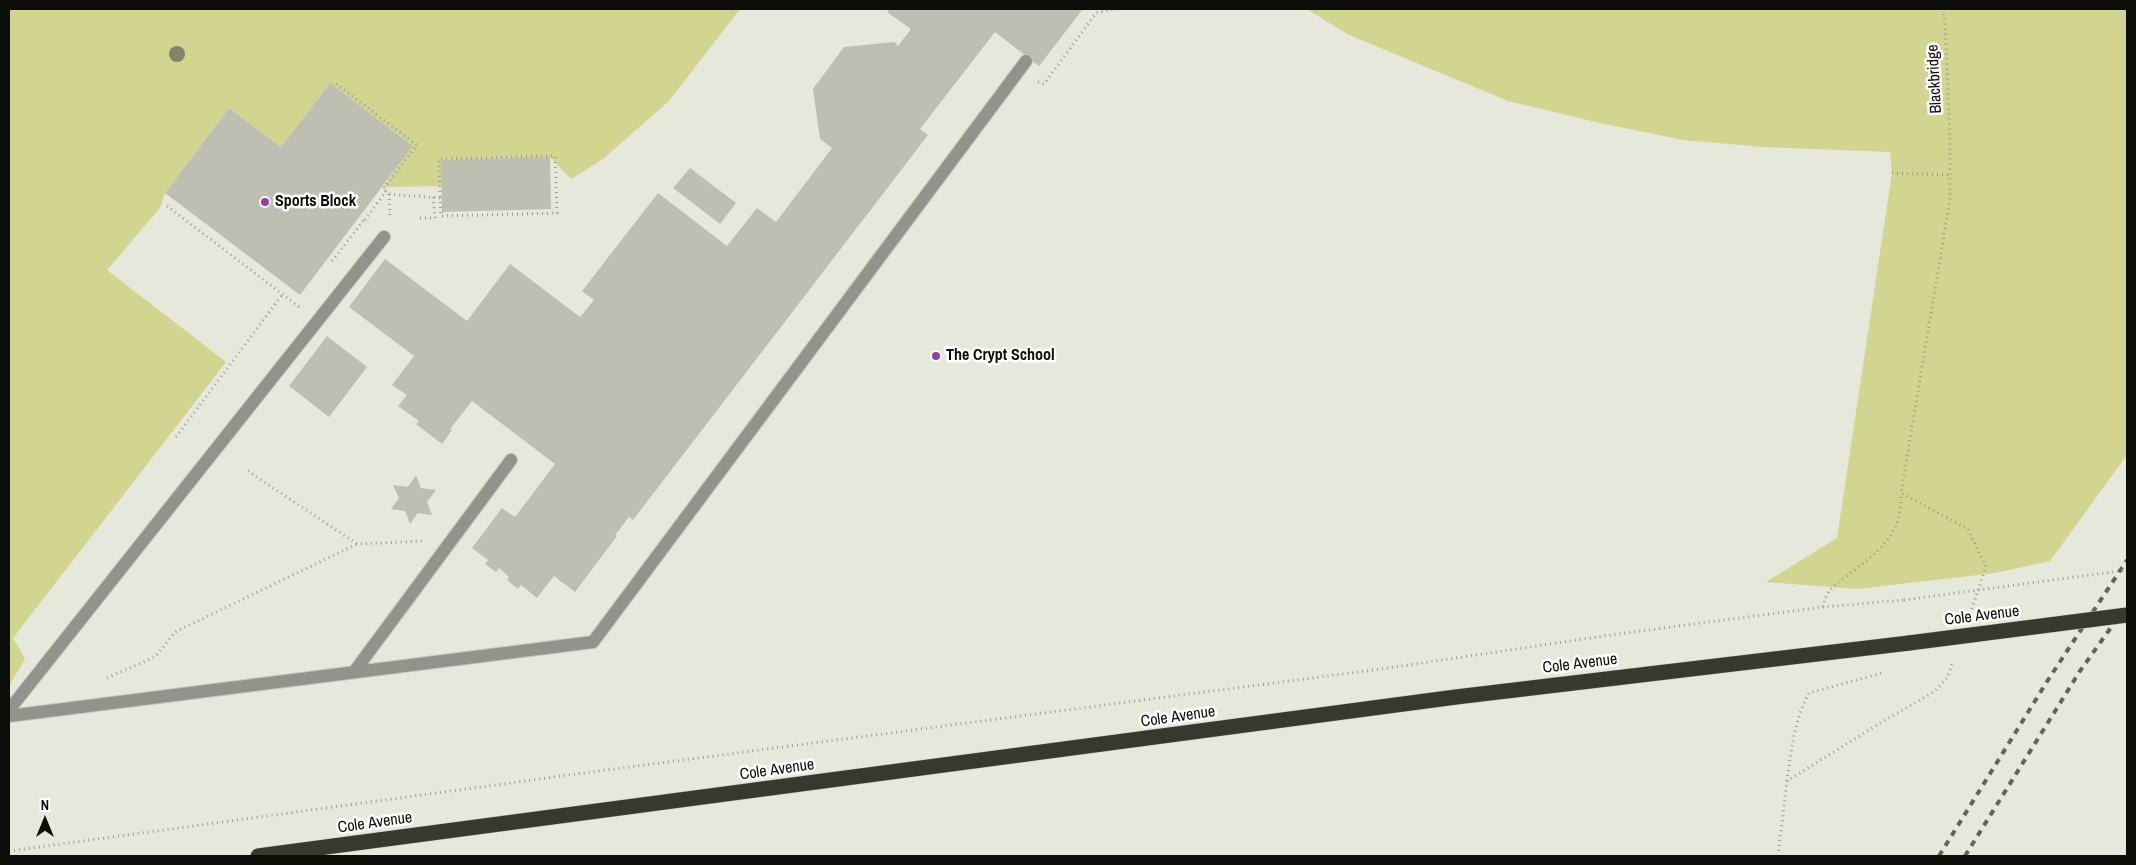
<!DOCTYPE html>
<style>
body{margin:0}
#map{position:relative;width:2136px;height:865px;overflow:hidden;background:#e6e8db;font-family:"Archivo Narrow",sans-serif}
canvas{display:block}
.frame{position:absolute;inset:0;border:10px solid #0c0c08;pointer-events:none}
.north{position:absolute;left:20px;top:795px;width:50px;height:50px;-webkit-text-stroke:4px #fff;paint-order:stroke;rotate:0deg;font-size:14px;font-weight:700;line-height:20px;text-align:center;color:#0c0c08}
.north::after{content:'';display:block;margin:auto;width:18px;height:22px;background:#0c0c08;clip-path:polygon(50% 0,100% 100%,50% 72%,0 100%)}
</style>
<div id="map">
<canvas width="2136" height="865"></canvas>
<div class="frame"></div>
<div class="north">N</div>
</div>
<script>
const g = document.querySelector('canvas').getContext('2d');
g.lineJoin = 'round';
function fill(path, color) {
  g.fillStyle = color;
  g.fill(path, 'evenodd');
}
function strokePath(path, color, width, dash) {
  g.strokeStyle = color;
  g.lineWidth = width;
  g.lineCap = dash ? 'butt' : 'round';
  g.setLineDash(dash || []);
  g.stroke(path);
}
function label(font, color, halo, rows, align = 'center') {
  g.font = font + ' "Archivo Narrow",sans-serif';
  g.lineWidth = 5;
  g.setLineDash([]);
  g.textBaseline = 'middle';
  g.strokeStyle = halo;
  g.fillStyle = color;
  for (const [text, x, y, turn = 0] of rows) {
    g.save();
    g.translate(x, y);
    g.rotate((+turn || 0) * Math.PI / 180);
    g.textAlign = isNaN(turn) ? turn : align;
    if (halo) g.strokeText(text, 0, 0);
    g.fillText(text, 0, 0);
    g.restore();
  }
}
fill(new Path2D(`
 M9 9H740L669 101 603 159 571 179 550 157 441 160 442 186 383 187 413 146 330 83 281 147 229 108 165 193 160 208 107 270 226 362 13 638 25 659 9 686Z
 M1307 9H2127V455L2050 561 1995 573 1857 589 1766 582 1837 538 1892 173 1890 152 1763 147 1683 140 1600 123 1508 101 1347 34Z`), '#d1d58f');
fill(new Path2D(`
 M890 9H1083L1039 66 995 32 920 129 928 135 633 520 629 517 615 535 617 536 575 592 554 576 537 598 521 585 518 589 507 580 509 577 499 568 496 572 485 564 488 560 472 548 502 508 515 517 555 464 472 401 450 429 452 430 442 444 416 424 419 421 398 406 407 395 392 385 414 356 349 307 385 259 467 321 510 264 580 317 594 300 582 291 658 193 727 246 757 208 776 222 832 148 820 139 813 89 844 47 894 42 898 46 911 29 887 12Z
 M330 83 413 146 300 295 165 193 229 108 281 147Z
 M550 157 551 209 442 212 441 160Z
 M690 168 736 203 720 224 673 188Z
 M327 336 367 367 329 417 289 386Z
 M416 475 421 488 436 490 427 502 432 515 418 513 410 524 405 511 391 509 399 498 393 485 408 487Z`), '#bebfb2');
const minor = new Path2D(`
 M354 672 511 460
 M9 710 384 237
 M9 716 593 642 1026 61`);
const highway = new Path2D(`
 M258 856 1456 697 1909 643`);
strokePath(minor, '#c3c5b9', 14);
strokePath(highway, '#c3c5b9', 16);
strokePath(new Path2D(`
 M1942 9 1945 21 1950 137V199L1901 493 1968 529 1986 567 1971 611
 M1038 82 1044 84 1096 13 1114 9
 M336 84 417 145 383 189 389 194 440 198 441 216 557 213 555 156 439 159 440 198
 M1892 173 1950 175
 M389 194 390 215
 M167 206 299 307
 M420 218H435L433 197
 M365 220 386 191
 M332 261 364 220
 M176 437 282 295
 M248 471 357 544 422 541
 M1823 607C1826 591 1832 587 1845 577 1876 553 1903 537 1901 493
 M107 678 155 657 175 632 357 544
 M1787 781C1791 750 1794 721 1809 693L1882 673
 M9 851 591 772 1381 669 1618 634 1823 607 1904 600
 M1778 856 1787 781 1877 725 1935 691 1947 678 1953 662`), '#9c9d93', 3, [1, 4]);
strokePath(minor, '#93938e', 12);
strokePath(highway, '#38392e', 15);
strokePath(new Path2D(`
 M1939 856 2048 680 2127 560
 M1965 856 2080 671 2127 605`), '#62635c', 4, [6, 6]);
const highwayBridge = new Path2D(`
 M1909 643 2127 615`);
strokePath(highwayBridge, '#c3c5b9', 16, []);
strokePath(new Path2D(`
 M1904 600 2127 570`), '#9c9d93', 3, [1, 4]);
strokePath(highwayBridge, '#38392e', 15);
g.fillStyle = '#82846b';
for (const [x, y] of [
 [177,54]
]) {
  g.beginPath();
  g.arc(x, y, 8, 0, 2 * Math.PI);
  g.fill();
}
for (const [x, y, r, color] of [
 [265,202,5,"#963ca7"],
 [936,356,5,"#963ca7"]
]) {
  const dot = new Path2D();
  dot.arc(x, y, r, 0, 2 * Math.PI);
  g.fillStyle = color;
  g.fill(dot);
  strokePath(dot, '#fff', 2);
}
label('16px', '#0c0c08', '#fff', [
 ["Blackbridge",1935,79,-93],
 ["Cole Avenue",1982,616,-7],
 ["Cole Avenue",1580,664,-7],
 ["Cole Avenue",1178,717,-8],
 ["Cole Avenue",777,770,-8],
 ["Cole Avenue",375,823,-8]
]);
label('bold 16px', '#0c0c08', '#fff', [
 ["Sports Block",275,202],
 ["The Crypt School",946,356]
], 'left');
</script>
